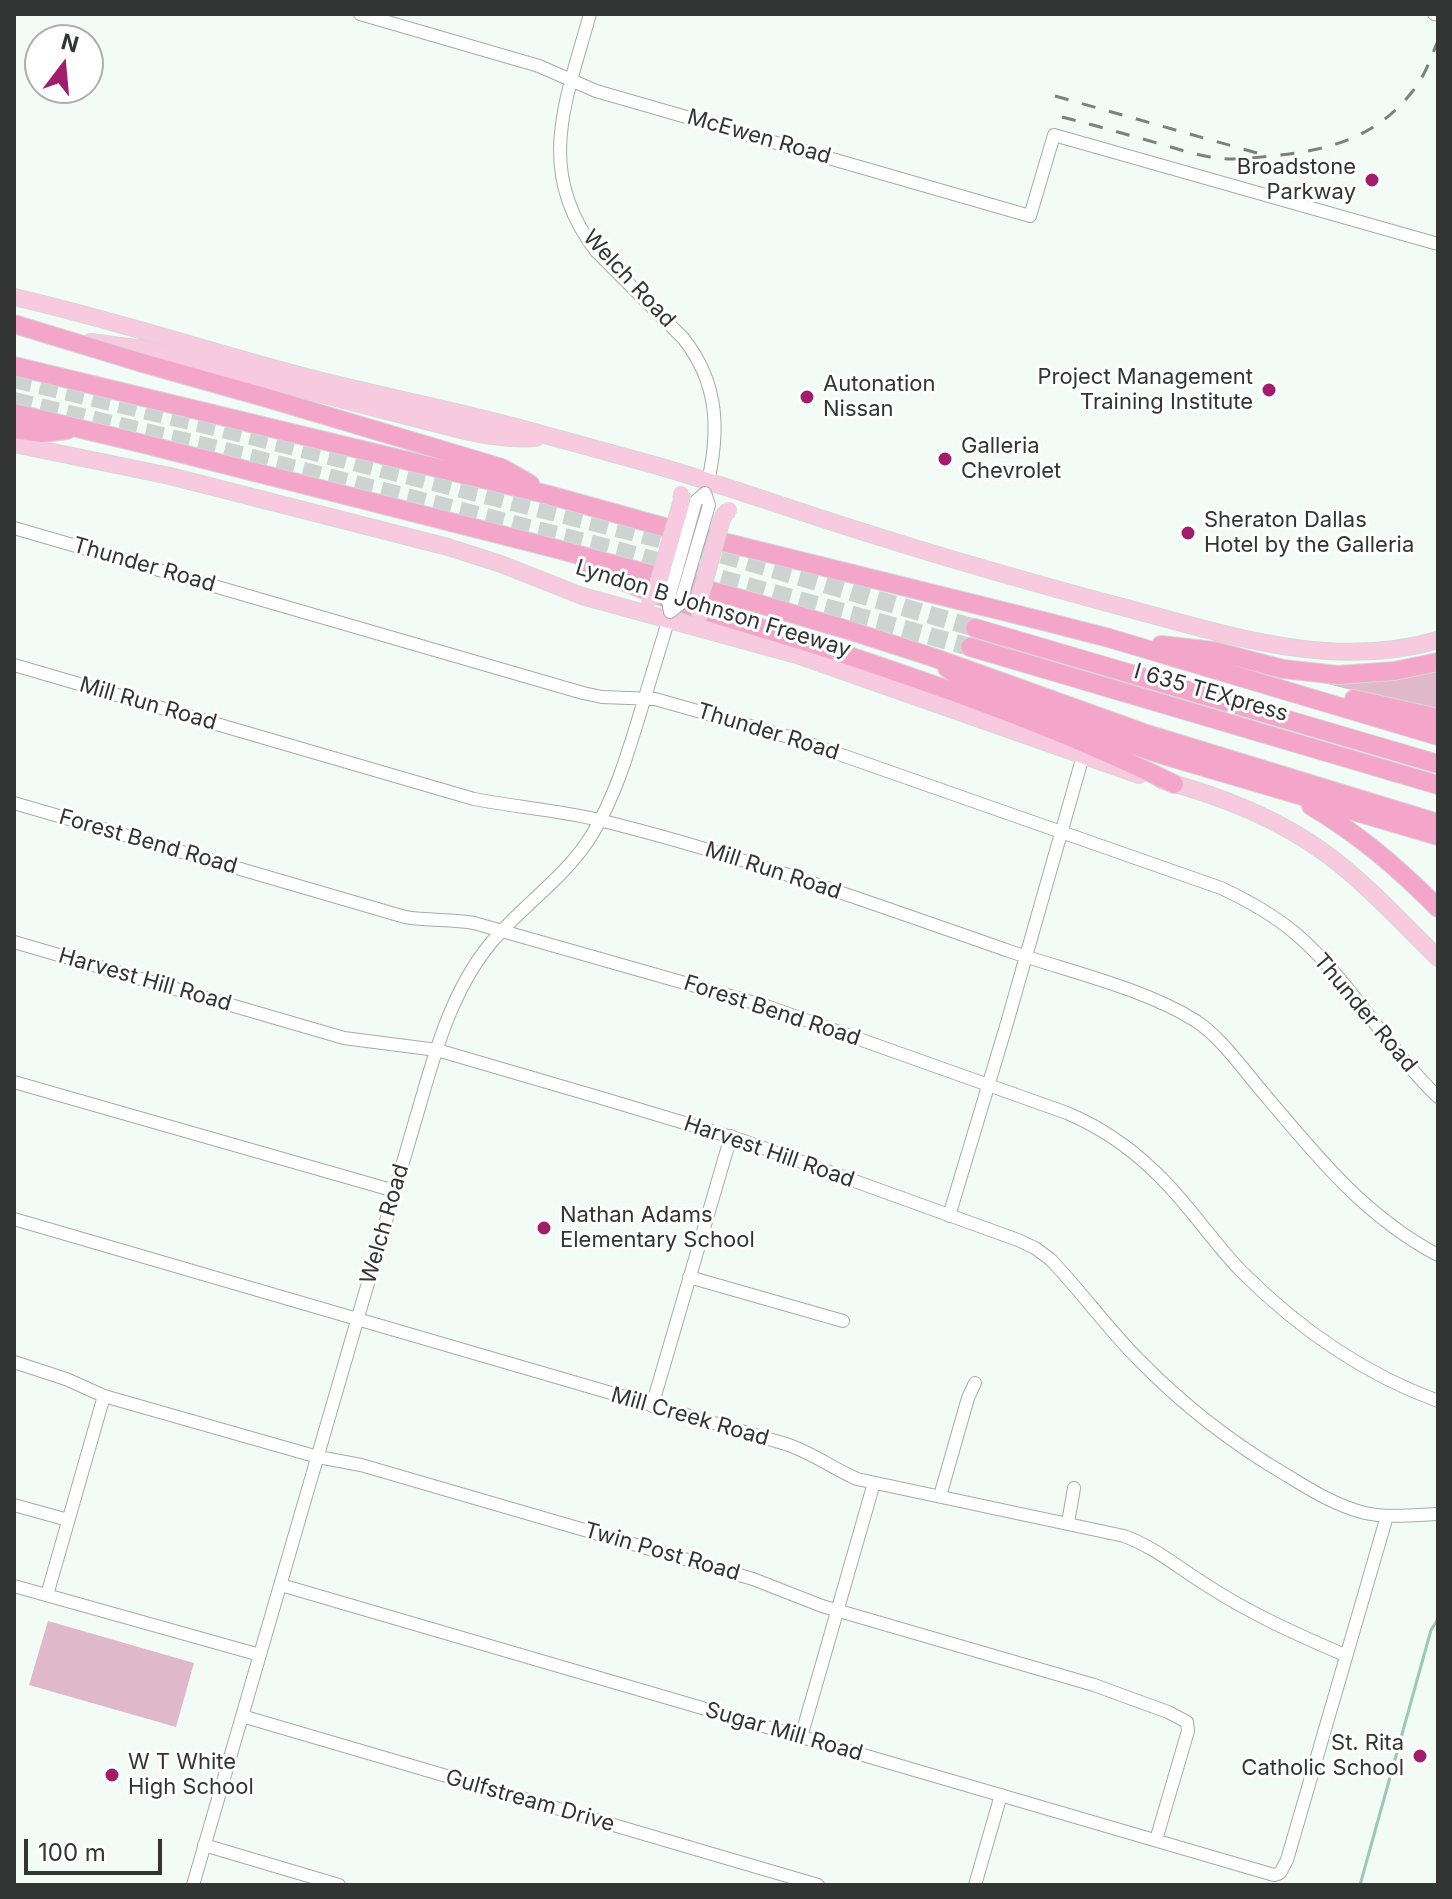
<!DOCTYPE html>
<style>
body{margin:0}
#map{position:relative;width:1452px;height:1899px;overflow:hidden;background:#f3fbf7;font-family:Inter,sans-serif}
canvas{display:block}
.frame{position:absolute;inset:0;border:16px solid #323534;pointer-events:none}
.north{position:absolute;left:24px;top:24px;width:80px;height:80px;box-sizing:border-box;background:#fff;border:2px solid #adaeae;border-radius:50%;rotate:16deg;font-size:22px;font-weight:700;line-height:32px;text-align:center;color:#323534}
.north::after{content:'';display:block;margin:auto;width:28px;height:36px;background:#a11c6a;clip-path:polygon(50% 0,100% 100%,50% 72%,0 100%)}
.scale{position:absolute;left:24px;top:1839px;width:138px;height:36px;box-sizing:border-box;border:4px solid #323534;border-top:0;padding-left:10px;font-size:24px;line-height:28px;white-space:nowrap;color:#323534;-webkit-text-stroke:6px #fff;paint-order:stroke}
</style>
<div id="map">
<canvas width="1452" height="1899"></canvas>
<div class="frame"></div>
<div class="north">N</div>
<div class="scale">100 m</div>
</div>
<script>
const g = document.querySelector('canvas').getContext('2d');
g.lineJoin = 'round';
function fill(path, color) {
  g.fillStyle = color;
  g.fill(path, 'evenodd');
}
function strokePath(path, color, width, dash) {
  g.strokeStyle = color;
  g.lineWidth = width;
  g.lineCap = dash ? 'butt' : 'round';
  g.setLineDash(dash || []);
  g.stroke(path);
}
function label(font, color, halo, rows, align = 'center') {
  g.font = font + ' Inter,sans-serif';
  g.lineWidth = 6;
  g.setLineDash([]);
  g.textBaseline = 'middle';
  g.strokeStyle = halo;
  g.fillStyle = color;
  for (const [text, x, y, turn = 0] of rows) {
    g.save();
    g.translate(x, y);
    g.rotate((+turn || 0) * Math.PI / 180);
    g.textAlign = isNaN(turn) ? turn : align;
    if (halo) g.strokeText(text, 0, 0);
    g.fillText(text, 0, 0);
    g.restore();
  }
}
fill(new Path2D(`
 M1438 668V712L1308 679Z
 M48 1621 194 1663 176 1727 29 1685Z`), '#dfb9ca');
strokePath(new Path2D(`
 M1360 1885 1431 1630 1438 1619`), '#9bc9b5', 3);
strokePath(new Path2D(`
 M14 379 219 428 731 557 975 628
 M14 401 213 448 620 551 970 647`), '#ccd3d0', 18, [18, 9]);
const minor = new Path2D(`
 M360 14 539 66 596 91 1030 216 1054 135 1438 244
 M590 14C566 101 534 171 596 251L683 338C720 384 720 434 706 490
 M1434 14 1438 15
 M14 528 583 693 602 697 655 699 796 739 1221 888C1247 900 1272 914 1295 933 1350 980 1386 1047 1438 1097
 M14 665 474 799C515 807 558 810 599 820 738 854 874 904 1009 951 1067 971 1144 988 1196 1021 1223 1039 1244 1071 1266 1096 1317 1157 1367 1218 1438 1255
 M14 803 405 917C428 921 451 919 474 923L769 1007 1067 1113C1100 1127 1128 1146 1153 1170 1186 1200 1210 1239 1241 1271 1297 1327 1364 1374 1438 1401
 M14 942 344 1038 437 1050 598 1097 741 1140 1018 1240 1035 1248 1050 1259C1081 1291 1107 1328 1139 1360 1183 1405 1233 1444 1288 1476 1312 1491 1337 1506 1365 1513 1388 1518 1414 1515 1438 1514
 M14 1082 395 1191
 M949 1216 1007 1023 1083 756
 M14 1219 786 1444C813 1453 832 1468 857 1479L1124 1536C1155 1547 1180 1569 1208 1586 1251 1614 1298 1635 1345 1655
 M689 1277 843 1321
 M14 1362 66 1379 104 1396 318 1457 361 1465 753 1579 822 1606 1094 1685 1168 1712 1187 1722 1188 1731 1156 1840
 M652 1406 731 1136
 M940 1496 968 1398 975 1383
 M14 1505 68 1520
 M1068 1523 1074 1488
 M281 1585 1274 1875 1280 1873 1287 1860 1387 1516
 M14 1586 260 1655
 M47 1595 104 1396
 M242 1716 818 1885
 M801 1737 874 1483
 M204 1845 339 1885
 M193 1885 413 1128C432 1065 447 997 490 944 522 905 567 877 593 833 614 798 626 759 638 720 649 685 659 650 670 615
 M975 1885 1001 1795`);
const major = new Path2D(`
 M14 297C115 320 214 353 314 379 381 396 449 409 516 427 563 440 611 453 658 466 730 487 799 512 870 534 955 561 1040 585 1126 608 1229 635 1332 671 1438 640
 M91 342 144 349 180 358 461 430C486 436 510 440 536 438
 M14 444 170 476 448 547 501 564 582 596 797 655 1139 775
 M1161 780C1218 795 1277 818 1325 853 1366 883 1401 922 1438 958`);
const highway = new Path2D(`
 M139 362 267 398 502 468 530 484
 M14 366 549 495 675 530 1043 621 1109 638 1438 736
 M14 413 144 444 557 549 749 601 848 630 932 657 1144 733 1438 823
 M14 429 42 433 67 430
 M585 563C656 601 736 619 813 644 935 684 1058 727 1174 784
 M975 628 1438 764
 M1161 645 1214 651 1283 669 1338 675 1394 671 1438 662
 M970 647 1438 785
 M947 668 969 685 1088 730 1163 755 1438 836
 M1354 699 1438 718
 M1311 806C1360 835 1398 868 1438 908`);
strokePath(minor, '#a5aca8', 14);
strokePath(major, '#d6d7d6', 18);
strokePath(highway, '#d6d7d6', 20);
strokePath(minor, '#fff', 12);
strokePath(major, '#f8cadf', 16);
strokePath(highway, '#f4a6ca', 18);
strokePath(new Path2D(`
 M1055 96 1257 153
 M1062 117C1094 125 1125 134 1157 143 1175 148 1192 154 1210 157 1231 161 1250 158 1271 156 1327 151 1376 138 1412 92 1424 78 1430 60 1437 43`), '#7c817f', 3, [14, 14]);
const minorBridge = new Path2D(`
 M705 493 709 505 680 604 670 612 668 601 696 501Z`);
const majorBridge = new Path2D(`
 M649 600 656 591 682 500 681 494
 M701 614 698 606 700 597 721 522 724 515 729 510`);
const highwayBridge = new Path2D(`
 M14 324 139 362`);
strokePath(minorBridge, '#a5aca8', 14, []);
strokePath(majorBridge, '#d6d7d6', 18, []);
strokePath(highwayBridge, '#d6d7d6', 20, []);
strokePath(minorBridge, '#fff', 12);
strokePath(majorBridge, '#f8cadf', 16);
strokePath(highwayBridge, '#f4a6ca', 18);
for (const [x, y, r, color] of [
 [1372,180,8,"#a11c6a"],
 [1269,390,8,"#a11c6a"],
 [807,397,8,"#a11c6a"],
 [945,459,8,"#a11c6a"],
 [1188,533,8,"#a11c6a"],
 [544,1228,8,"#a11c6a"],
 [1420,1756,8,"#a11c6a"],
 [112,1775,8,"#a11c6a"]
]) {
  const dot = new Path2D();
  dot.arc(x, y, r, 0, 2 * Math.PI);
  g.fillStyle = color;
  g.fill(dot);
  strokePath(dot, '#fff', 3);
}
label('22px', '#323534', '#fff', [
 ["McEwen Road",759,137,16],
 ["Welch Road",629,279,47],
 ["Thunder Road",144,565,16],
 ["Lyndon B Johnson Freeway",713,609,17],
 ["I 635 TEXpress",1211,693,16],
 ["Mill Run Road",148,704,16],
 ["Thunder Road",768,732,17],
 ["Forest Bend Road",148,842,16],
 ["Mill Run Road",773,871,18],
 ["Harvest Hill Road",145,980,16],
 ["Forest Bend Road",772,1011,18],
 ["Thunder Road",1365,1013,50],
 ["Harvest Hill Road",769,1152,19],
 ["Welch Road",385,1224,-74],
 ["Mill Creek Road",690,1417,16],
 ["Twin Post Road",662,1552,16],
 ["Sugar Mill Road",784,1732,16],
 ["Gulfstream Drive",530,1801,16]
]);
label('22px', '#323534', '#fff', [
 ["Broadstone",1356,167,"right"],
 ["Parkway",1356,192,"right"],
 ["Project Management",1253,377,"right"],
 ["Training Institute",1253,402,"right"],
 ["Autonation",823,384],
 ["Nissan",823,409],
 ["Galleria",961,446],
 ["Chevrolet",961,471],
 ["Sheraton Dallas",1204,520],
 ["Hotel by the Galleria",1204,545],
 ["Nathan Adams",560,1215],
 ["Elementary School",560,1240],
 ["St. Rita",1404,1743,"right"],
 ["Catholic School",1404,1768,"right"],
 ["W T White",128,1762],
 ["High School",128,1787]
], 'left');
</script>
